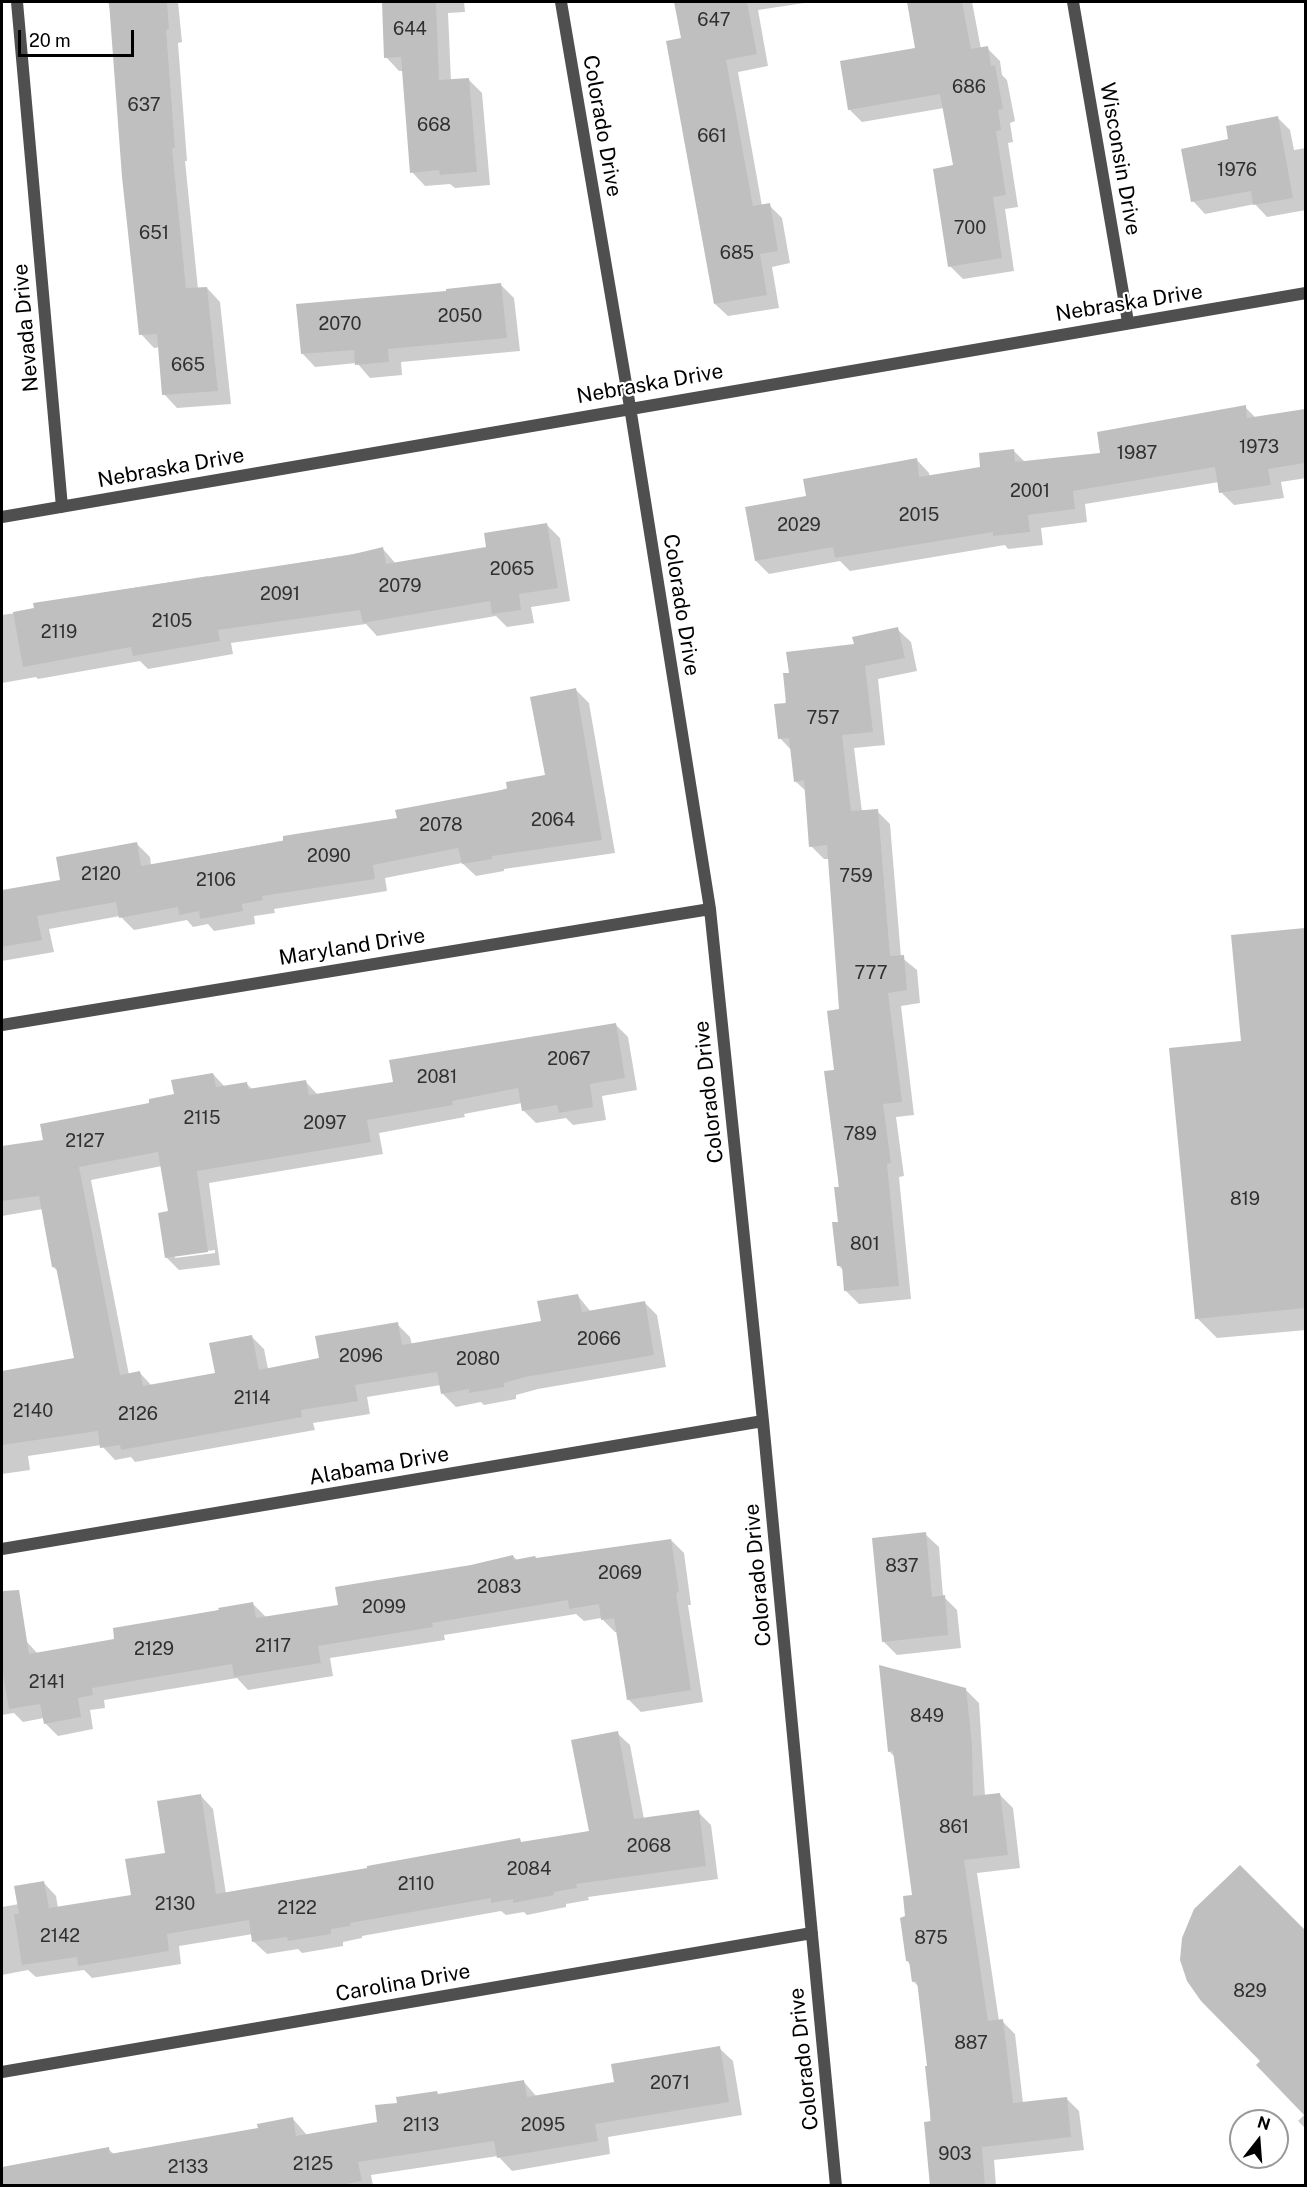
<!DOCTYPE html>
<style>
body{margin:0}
#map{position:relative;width:1307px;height:2187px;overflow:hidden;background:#fff;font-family:"Public Sans",sans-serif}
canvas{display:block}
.frame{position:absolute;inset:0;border:3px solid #000;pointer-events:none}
.north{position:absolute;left:1229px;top:2109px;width:60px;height:60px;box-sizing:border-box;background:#fff;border:2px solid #999;border-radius:50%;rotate:17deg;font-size:16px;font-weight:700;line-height:24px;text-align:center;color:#000}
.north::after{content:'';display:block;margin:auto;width:21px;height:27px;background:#000;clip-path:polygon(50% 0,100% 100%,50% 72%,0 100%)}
.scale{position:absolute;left:18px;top:30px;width:116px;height:27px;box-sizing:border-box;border:3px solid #000;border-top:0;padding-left:8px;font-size:18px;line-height:21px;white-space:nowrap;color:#000;-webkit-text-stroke:4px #fff;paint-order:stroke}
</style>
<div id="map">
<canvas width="1307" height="2187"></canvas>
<div class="frame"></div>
<div class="north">N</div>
<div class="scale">20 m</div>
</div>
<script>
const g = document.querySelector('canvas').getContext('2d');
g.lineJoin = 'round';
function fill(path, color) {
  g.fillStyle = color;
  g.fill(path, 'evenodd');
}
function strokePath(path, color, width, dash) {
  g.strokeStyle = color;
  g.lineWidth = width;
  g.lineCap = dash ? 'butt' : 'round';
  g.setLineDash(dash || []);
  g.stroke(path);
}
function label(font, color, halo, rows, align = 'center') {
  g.font = font + ' "Public Sans",sans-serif';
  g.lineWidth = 4.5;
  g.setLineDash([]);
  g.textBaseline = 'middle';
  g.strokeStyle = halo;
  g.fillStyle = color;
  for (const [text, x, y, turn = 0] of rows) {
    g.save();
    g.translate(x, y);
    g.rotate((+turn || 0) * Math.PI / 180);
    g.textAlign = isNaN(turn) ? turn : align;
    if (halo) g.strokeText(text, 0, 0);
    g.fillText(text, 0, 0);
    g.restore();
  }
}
fill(new Path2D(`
 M108 2H178L182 42 178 43 187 161H185L198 289 207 288 220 302 231 404 177 408 164 394 160 347 154 348 141 334 112 15Z
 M383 2H464L465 12 448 13 451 81 468 79 482 93 490 185 455 188 450 184 425 186 412 172 403 71H399L386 57Z
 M676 2H811L758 10 768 66 738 72 762 206 769 205 782 218 790 263 772 267 779 308 728 316 715 304 683 39Z
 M908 2H972L981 49 987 48 1000 61 1002 75 1007 80 1015 121 1010 123 1013 142 1008 143 1018 207 1005 209 1014 271 963 279 950 266 955 167 944 108 862 122 849 109 917 49Z
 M1277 117 1290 130 1294 150 1306 148V210L1267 217 1255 204 1205 214 1193 201 1230 141Z
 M501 285 514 298 520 351 401 362 402 375 370 378 357 363 315 367 302 353 448 293Z
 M1245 407 1256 418 1306 411V478L1281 482 1284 498 1234 505 1221 492 1219 482 1085 504 1087 522 1041 528 1043 545 1008 549 1005 545 850 571 840 561 769 574 756 561 808 497 916 459 929 473 930 477 982 468 1013 450 1026 463 1102 455Z
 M546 524 560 538 570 601 531 607 534 623 507 627 496 616 377 636 366 624 231 643 233 654 148 669 140 661 38 679 36 677 2 683V615L36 610 77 597 208 576 210 578 383 549 396 564 487 548Z
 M897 629 911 642 917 671 878 679 885 745 854 748 862 812 877 811 890 824 901 957 917 970 920 1003 901 1006 914 1115 896 1117 904 1176 899 1177 911 1299 859 1304 846 1291 844 1271 838 1265 840 1010 829 859H824L811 846 807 792 795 781 792 751 780 738 790 674Z
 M576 690 589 703 615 853 504 869V871L476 876 462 863 385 878 387 891 274 909 275 913 254 916 255 924 214 931 208 924 193 927 187 920 134 930 120 916 49 929 54 952 2 961V892L61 881 137 844 150 857 151 865 399 819 547 777Z
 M1306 929V1330L1217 1338 1197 1318 1243 1043 1233 936Z
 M615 1024 628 1037 637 1090 602 1096 606 1120 573 1125 566 1118 536 1123 523 1110 522 1103 464 1114 465 1117 379 1133 383 1154 209 1183 220 1265 179 1270 166 1257 170 1212 162 1166 91 1180 129 1375 140 1373 152 1386 217 1374 251 1336 264 1349 268 1369 321 1359 397 1324 410 1337 412 1345 542 1322 578 1296 591 1312 644 1302 657 1315 666 1367 538 1389 516 1395V1399L484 1405 481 1402 456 1407 443 1394 441 1385 367 1397 370 1414 313 1423 315 1430 135 1462 131 1457 115 1460 101 1445 28 1456 30 1470 2 1474V1373L76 1360 59 1272 53 1267 43 1209 2 1216V1148L45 1141 176 1096 213 1074 225 1087 246 1083 252 1089 306 1082 318 1095 395 1083ZM215 1250V1253L175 1258V1255Z
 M925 1534 939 1547 943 1596 957 1610 961 1648 897 1655 883 1641Z
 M671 1540 684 1553 691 1605H688L703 1702 641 1712 628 1699 618 1632H615L601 1618 584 1621 576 1614 444 1635 445 1640 330 1658 333 1676 248 1690 237 1678 104 1700 105 1708 90 1710 93 1729 58 1736 45 1723 44 1718 23 1722 14 1713 2 1715V1646L27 1642 38 1654 116 1640 114 1629 253 1604 266 1617 340 1606 513 1556 518 1561 537 1560Z
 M965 1689 979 1703 985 1796 1000 1795 1013 1808 1020 1868 977 1873 999 2021H1002L1015 2034 1023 2103 1066 2098 1079 2111 1084 2150 994 2160 996 2186H932L929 2067 919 1987 913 1981 911 1965 907 1961V1918L913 1896 895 1757 889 1751Z
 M617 1733 630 1745 644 1819 698 1812 711 1825 718 1879 588 1897 589 1900 566 1904V1907L527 1915 524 1912 506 1915 501 1911 362 1936V1938L343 1942V1946L302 1953 298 1949 267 1954 254 1942 253 1934 179 1946 181 1964 92 1978 84 1970 36 1977 28 1970 2 1975V1907L19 1904 44 1883 56 1896 58 1908 133 1896 167 1854 201 1796 213 1809 226 1894 369 1870 519 1840 523 1844 591 1832Z
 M1306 1928V2129L1298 2121 1305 2114 1258 2065 1262 2061Z
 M719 2048 733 2061 742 2115 608 2137 610 2154 512 2171 498 2156 371 2175 373 2186H2V2172L108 2149 114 2154 260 2129 293 2119 307 2135 379 2123 440 2096 523 2081 537 2097 615 2083Z`), '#0003');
fill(new Path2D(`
 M109 2H167L169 29 166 30 175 148H172L186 288 207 287 218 391 162 395 157 334 139 335 122 177Z
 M382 2H436L439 80 469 78 477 172 440 175 439 170 410 173 401 57 384 58Z
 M674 2H747L757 54 726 60 753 206 770 203 778 251 760 254 767 295 714 304 666 41 681 38Z
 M907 2H962L971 49 988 46 991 66 995 65 1003 109 998 110 1001 130 996 131 1006 195 993 197 1002 258 948 267 933 169 953 165 940 94 848 110 840 61 915 48Z
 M1278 116 1293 198 1253 205 1251 191 1191 202 1181 149 1228 139 1226 126Z
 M501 283 507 338 388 349 389 362 355 365 354 350 301 354 296 304 446 291V289Z
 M1246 405 1247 418 1305 409V463L1268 469 1271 485 1219 493 1215 467 1073 491 1075 509 1028 515 1030 532 993 536V532L835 558 833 547 755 561 745 507 806 496 803 479 917 458 919 477 980 467 979 453 1014 449 1015 462 1100 453 1097 432Z
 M547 523 558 588 519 594 521 610 492 614 490 601 363 623 360 610 218 630 220 641 133 656 131 647 23 667 13 612 34 608 33 603 350 555 383 547 386 564 486 547 484 533Z
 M898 627 905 658 865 666 873 732 842 735 851 811 878 809 890 956 904 955 907 990 888 993 902 1102 883 1104 891 1163 887 1164 899 1286 844 1291 842 1266H837L832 1222H838L834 1187H839L824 1071 834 1070 827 1011 839 1009 827 845 809 847 804 780 794 782 789 738 778 739 774 704 786 703 783 673H789L786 652 854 644 852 637Z
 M576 688 602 840 492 856V859L462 864 458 848 373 865 375 879 262 896 263 900 242 904 243 911 200 919 199 911 179 915 178 907 119 918 116 902 37 916 42 940 2 947V890L60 880 56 857 137 842 141 866 283 841V836L397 818 395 810 507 789 506 782 545 775 530 697Z
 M1305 928V1308L1195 1319 1169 1048 1241 1041 1231 935Z
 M616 1023 625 1078 590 1084 593 1107 559 1113 557 1105 522 1111 518 1088 452 1101 453 1105 367 1120 371 1142 197 1171 208 1252 165 1258 158 1213 168 1211 158 1152 79 1167 120 1375 140 1371 143 1386 215 1373 209 1343 252 1335 259 1370 319 1358 315 1336 398 1322 402 1345 541 1321 537 1301 578 1294 582 1312 645 1301 654 1355 525 1377 504 1383V1387L469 1393V1389L441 1394 437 1372 355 1385 358 1401 301 1410 302 1417 121 1450 120 1445 100 1448 98 1431 2 1445V1371L74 1358 56 1267H52L39 1196 2 1201V1146L43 1140 40 1124 149 1103V1099L174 1094 171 1080 213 1073 216 1087 247 1082 248 1089 306 1080 309 1095 393 1082 389 1060Z
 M926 1532 932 1597 945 1595 948 1635 882 1642 872 1538Z
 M671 1539 679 1592 676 1593 691 1690 627 1700 614 1618 601 1620 599 1604 569 1609 568 1600 432 1623 433 1627 318 1646 321 1663 234 1677 232 1664 92 1688 93 1695 78 1698 81 1717 44 1724 40 1704 9 1709 2 1669V1591L19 1590 29 1654 114 1639 113 1628 219 1610 218 1608 253 1602 256 1618 338 1605 335 1587 471 1565 513 1555 514 1560 535 1556 536 1558Z
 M879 1665 966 1688 972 1744 973 1796 1000 1793 1008 1855 964 1860 988 2021 1003 2019 1013 2103 1067 2097 1071 2137 982 2147 985 2186H930L924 2122 931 2121 925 2066H927L917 1981 912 1982 909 1961H906L900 1918 905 1916 903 1896 912 1895 893 1751 888 1752Z
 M618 1731 634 1819 699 1810 706 1866 576 1884 577 1888 554 1892V1895L513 1903V1899L491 1903V1898L350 1923V1926L331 1929V1934L288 1941 287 1937 252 1942 249 1920 167 1934 169 1951 78 1966 77 1957 22 1965 14 1914H19L14 1886 44 1881 49 1908 131 1895 125 1859 165 1853 157 1801 201 1794 216 1894 367 1868V1866L520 1838 521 1842 589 1831 571 1740Z
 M1240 1865 1305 1930V2116L1256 2065 1260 2061 1201 2001 1187 1981 1180 1960 1182 1938 1194 1909Z
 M720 2046 729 2102 595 2124 598 2141 497 2158 494 2141 358 2162 362 2181 336 2186H2V2167L109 2147 110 2154 258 2128 257 2124 293 2117 296 2136 377 2122 375 2105 397 2103 396 2097 437 2091 438 2094 524 2080 527 2097 614 2082 611 2064Z`), '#bfbfbf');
strokePath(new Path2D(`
 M17 2 62 507
 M561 2 630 407 710 909 763 1421 836 2186
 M1073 2 1128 322
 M2 517 1306 293
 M2 1025 710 909
 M2 1549 763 1421
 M2 2072 812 1933`), '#4f4f4f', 12);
label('18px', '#303030', null, [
 ["647",714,20],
 ["644",410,29],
 ["686",969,87],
 ["637",144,105],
 ["668",434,125],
 ["661",712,136],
 ["1976",1237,170],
 ["700",970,228],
 ["651",154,233],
 ["685",737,253],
 ["2050",460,316],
 ["2070",340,324],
 ["665",188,365],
 ["1973",1259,447],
 ["1987",1137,453],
 ["2001",1030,491],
 ["2015",919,515],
 ["2029",799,525],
 ["2065",512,569],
 ["2079",400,586],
 ["2091",280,594],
 ["2105",172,621],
 ["2119",59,632],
 ["757",823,718],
 ["2064",553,820],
 ["2078",441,825],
 ["2090",329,856],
 ["2120",101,874],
 ["759",856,876],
 ["2106",216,880],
 ["777",871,973],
 ["2067",569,1059],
 ["2081",437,1077],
 ["2115",202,1118],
 ["2097",325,1123],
 ["789",860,1134],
 ["2127",85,1141],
 ["819",1245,1199],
 ["801",865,1244],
 ["2066",599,1339],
 ["2096",361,1356],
 ["2080",478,1359],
 ["2114",252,1398],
 ["2140",33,1411],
 ["2126",138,1414],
 ["837",902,1566],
 ["2069",620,1573],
 ["2083",499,1587],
 ["2099",384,1607],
 ["2117",273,1646],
 ["2129",154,1649],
 ["2141",47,1682],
 ["849",927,1716],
 ["861",954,1827],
 ["2068",649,1846],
 ["2084",529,1869],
 ["2110",416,1884],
 ["2130",175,1904],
 ["2122",297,1908],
 ["2142",60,1936],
 ["875",931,1938],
 ["829",1250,1991],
 ["887",971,2043],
 ["2071",670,2083],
 ["2113",421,2125],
 ["2095",543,2125],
 ["903",955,2154],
 ["2125",313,2164],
 ["2133",188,2167]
]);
label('21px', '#000', '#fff', [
 ["Colorado Drive",602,126,80],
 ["Wisconsin Drive",1120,159,80],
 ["Nebraska Drive",1129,303,-9],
 ["Nevada Drive",26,328,-95],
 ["Nebraska Drive",650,384,-10],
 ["Nebraska Drive",171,468,-10],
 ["Colorado Drive",681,605,81],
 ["Maryland Drive",352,947,-9],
 ["Colorado Drive",709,1092,-96],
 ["Alabama Drive",379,1466,-10],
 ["Colorado Drive",758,1575,-95],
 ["Carolina Drive",403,1983,-10],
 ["Colorado Drive",804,2059,-96]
]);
</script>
